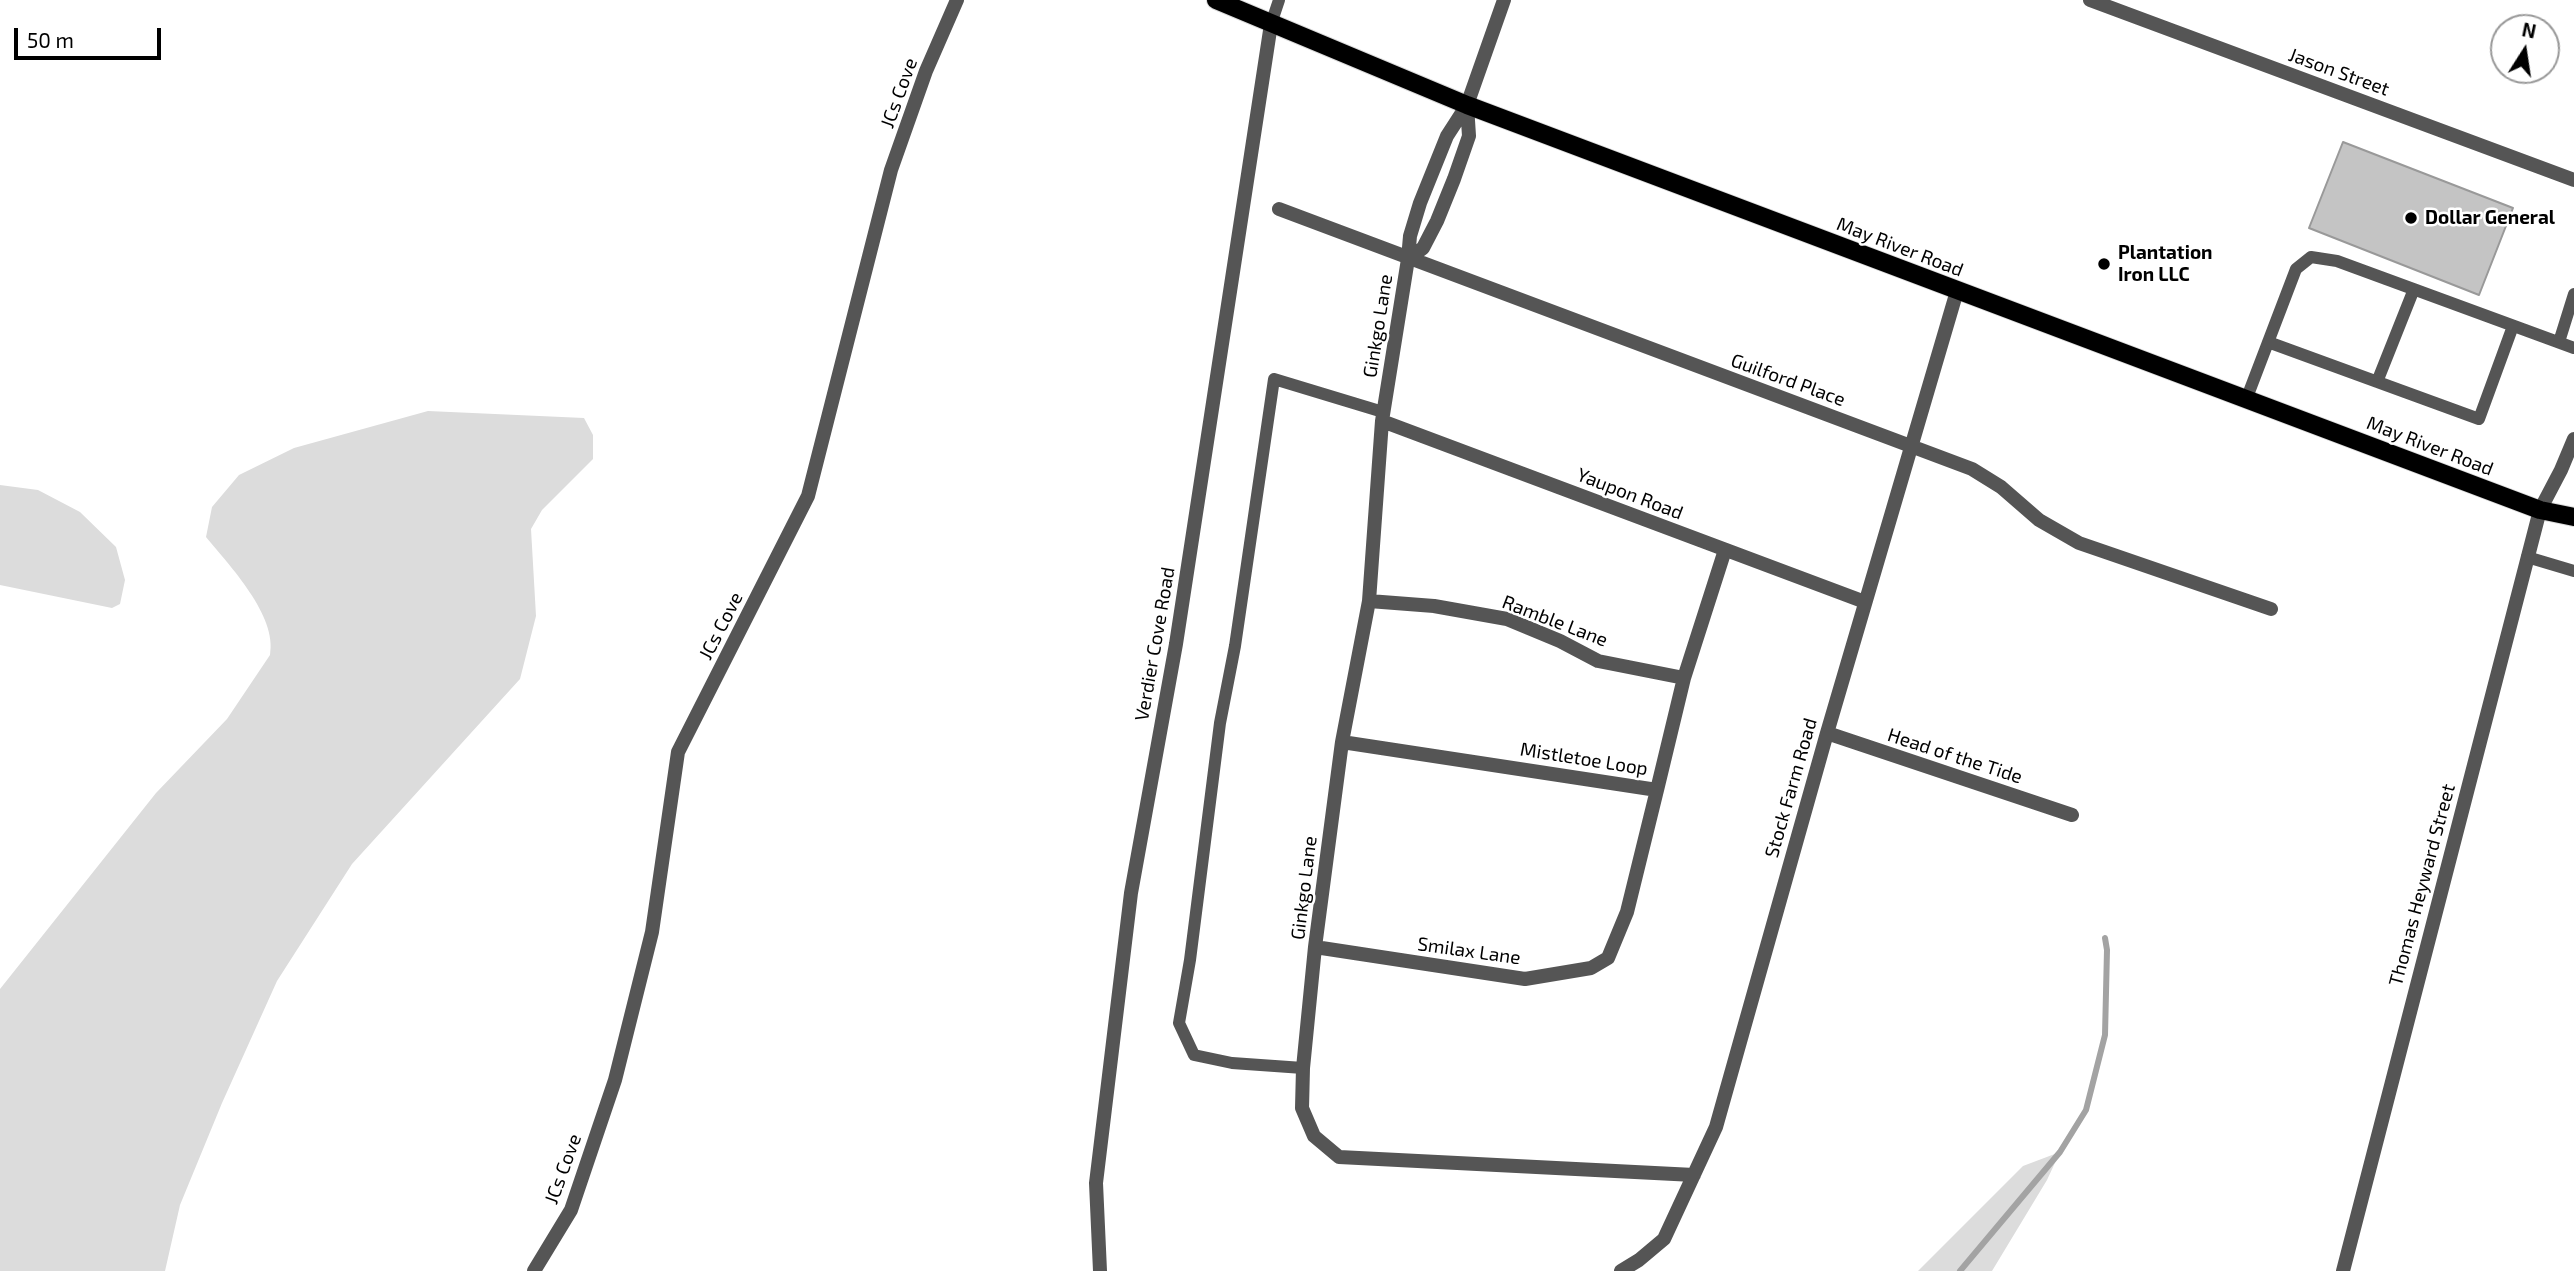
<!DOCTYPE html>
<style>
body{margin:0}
#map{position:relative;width:2574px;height:1271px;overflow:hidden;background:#fff;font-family:"Exo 2",sans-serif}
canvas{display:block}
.north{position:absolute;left:2490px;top:14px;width:70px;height:70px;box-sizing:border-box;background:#fff;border:2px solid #999;border-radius:50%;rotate:12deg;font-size:19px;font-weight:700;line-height:28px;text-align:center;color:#000}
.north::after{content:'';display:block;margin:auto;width:24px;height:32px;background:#000;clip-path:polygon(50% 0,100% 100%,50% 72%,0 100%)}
.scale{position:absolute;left:14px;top:28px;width:147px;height:32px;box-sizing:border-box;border:4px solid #000;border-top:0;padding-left:9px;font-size:21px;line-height:24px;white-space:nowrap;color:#000;-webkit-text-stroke:5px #fff;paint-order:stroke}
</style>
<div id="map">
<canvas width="2574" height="1271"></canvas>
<div class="north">N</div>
<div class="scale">50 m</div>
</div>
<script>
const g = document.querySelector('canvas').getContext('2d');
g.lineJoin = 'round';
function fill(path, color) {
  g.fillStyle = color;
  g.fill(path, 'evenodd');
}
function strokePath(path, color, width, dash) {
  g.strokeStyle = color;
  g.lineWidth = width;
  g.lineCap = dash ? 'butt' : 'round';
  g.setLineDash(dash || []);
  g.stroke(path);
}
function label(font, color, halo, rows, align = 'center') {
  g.font = font + ' "Exo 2",sans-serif';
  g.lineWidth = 5;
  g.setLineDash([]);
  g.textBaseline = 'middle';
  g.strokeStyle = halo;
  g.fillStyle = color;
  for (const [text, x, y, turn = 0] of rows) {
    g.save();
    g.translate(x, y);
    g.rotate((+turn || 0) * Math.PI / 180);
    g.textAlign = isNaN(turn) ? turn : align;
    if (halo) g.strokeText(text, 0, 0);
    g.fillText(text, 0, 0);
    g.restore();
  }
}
fill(new Path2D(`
 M428 411 584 418 593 435V459L542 510 531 529 536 616 520 679 352 864 277 981 222 1103 180 1205 165 1271H0V989L156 793 227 719 270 655C278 616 229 565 206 537L212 507 239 475 294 448Z
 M0 485 38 490 80 512 116 547 125 580 120 604 112 608 0 585Z
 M2060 1152 2047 1180 1992 1271H1918L2023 1166Z`), '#dcdcdc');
strokePath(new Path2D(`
 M1960 1271 2060 1152 2086 1110 2105 1035 2107 950 2105 938`), '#a3a3a3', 6);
const building = new Path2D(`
 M2343 142 2513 208 2479 295 2309 228Z`);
fill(building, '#c4c4c4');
strokePath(building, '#999', 2);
const primary = new Path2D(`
 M1216 0 1467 105 2540 510 2574 517`);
strokePath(primary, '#dbdbdb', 20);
strokePath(new Path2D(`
 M1271 24 1279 0
 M2268 342 2479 419 2513 326
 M2559 342 2574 294
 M2377 382 2414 289
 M2246 400 2296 269 2311 257 2337 261 2574 348
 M2527 557 2574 571
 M1303 1068 1232 1063 1194 1055 1179 1023 1190 960 1220 723 1235 646 1274 379 1383 412`), '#555', 12);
strokePath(new Path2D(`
 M2090 0 2574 180
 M1467 105 1469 136 1454 179 1437 221 1423 248 1408 259 1410 236 1420 203 1447 136 1467 105 1504 0
 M1279 209 1972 469 2001 487 2039 520 2079 543 2271 609
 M1408 259 1382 421 1369 601 1342 742 1315 947 1303 1068 1302 1108 1314 1136 1339 1157 1694 1175
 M1382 421 1865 602
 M1369 601 1434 606 1507 619 1560 641 1598 661 1684 678
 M1827 733 2072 815
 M1342 742 1657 790 1684 678 1725 550
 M1315 947 1525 979 1591 968 1608 958 1627 912 1657 790
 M534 1271 571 1210 615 1080 652 932 678 752 808 496 891 170 926 71 957 0
 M1100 1271 1096 1183 1131 893 1176 644 1271 24
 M1621 1271 1639 1260 1664 1239 1716 1127 1827 733 1957 291
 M2343 1271 2540 510 2561 470 2574 439`), '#555', 14);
strokePath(primary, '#000', 18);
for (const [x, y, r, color] of [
 [2411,218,7,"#000"],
 [2104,264,7,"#000"]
]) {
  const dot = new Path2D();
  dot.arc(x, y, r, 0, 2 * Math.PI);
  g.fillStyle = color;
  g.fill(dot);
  strokePath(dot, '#fff', 2.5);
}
label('19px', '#000', '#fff', [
 ["Jason Street",2339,72,20],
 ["JCs Cove",899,93,-70],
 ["May River Road",1900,247,21],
 ["Ginkgo Lane",1378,326,-81],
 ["Guilford Place",1788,380,20],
 ["May River Road",2430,446,21],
 ["Yaupon Road",1630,494,21],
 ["Ramble Lane",1555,621,21],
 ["JCs Cove",721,626,-63],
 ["Verdier Cove Road",1155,644,-80],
 ["Head of the Tide",1955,756,18],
 ["Mistletoe Loop",1584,759,9],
 ["Stock Farm Road",1791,788,-74],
 ["Thomas Heyward Street",2422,885,-75],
 ["Ginkgo Lane",1304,888,-83],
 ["Smilax Lane",1469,951,8],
 ["JCs Cove",563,1169,-70]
]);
label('bold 19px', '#000', '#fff', [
 ["Dollar General",2425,218],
 ["Plantation",2118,253],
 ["Iron LLC",2118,275]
], 'left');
</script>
